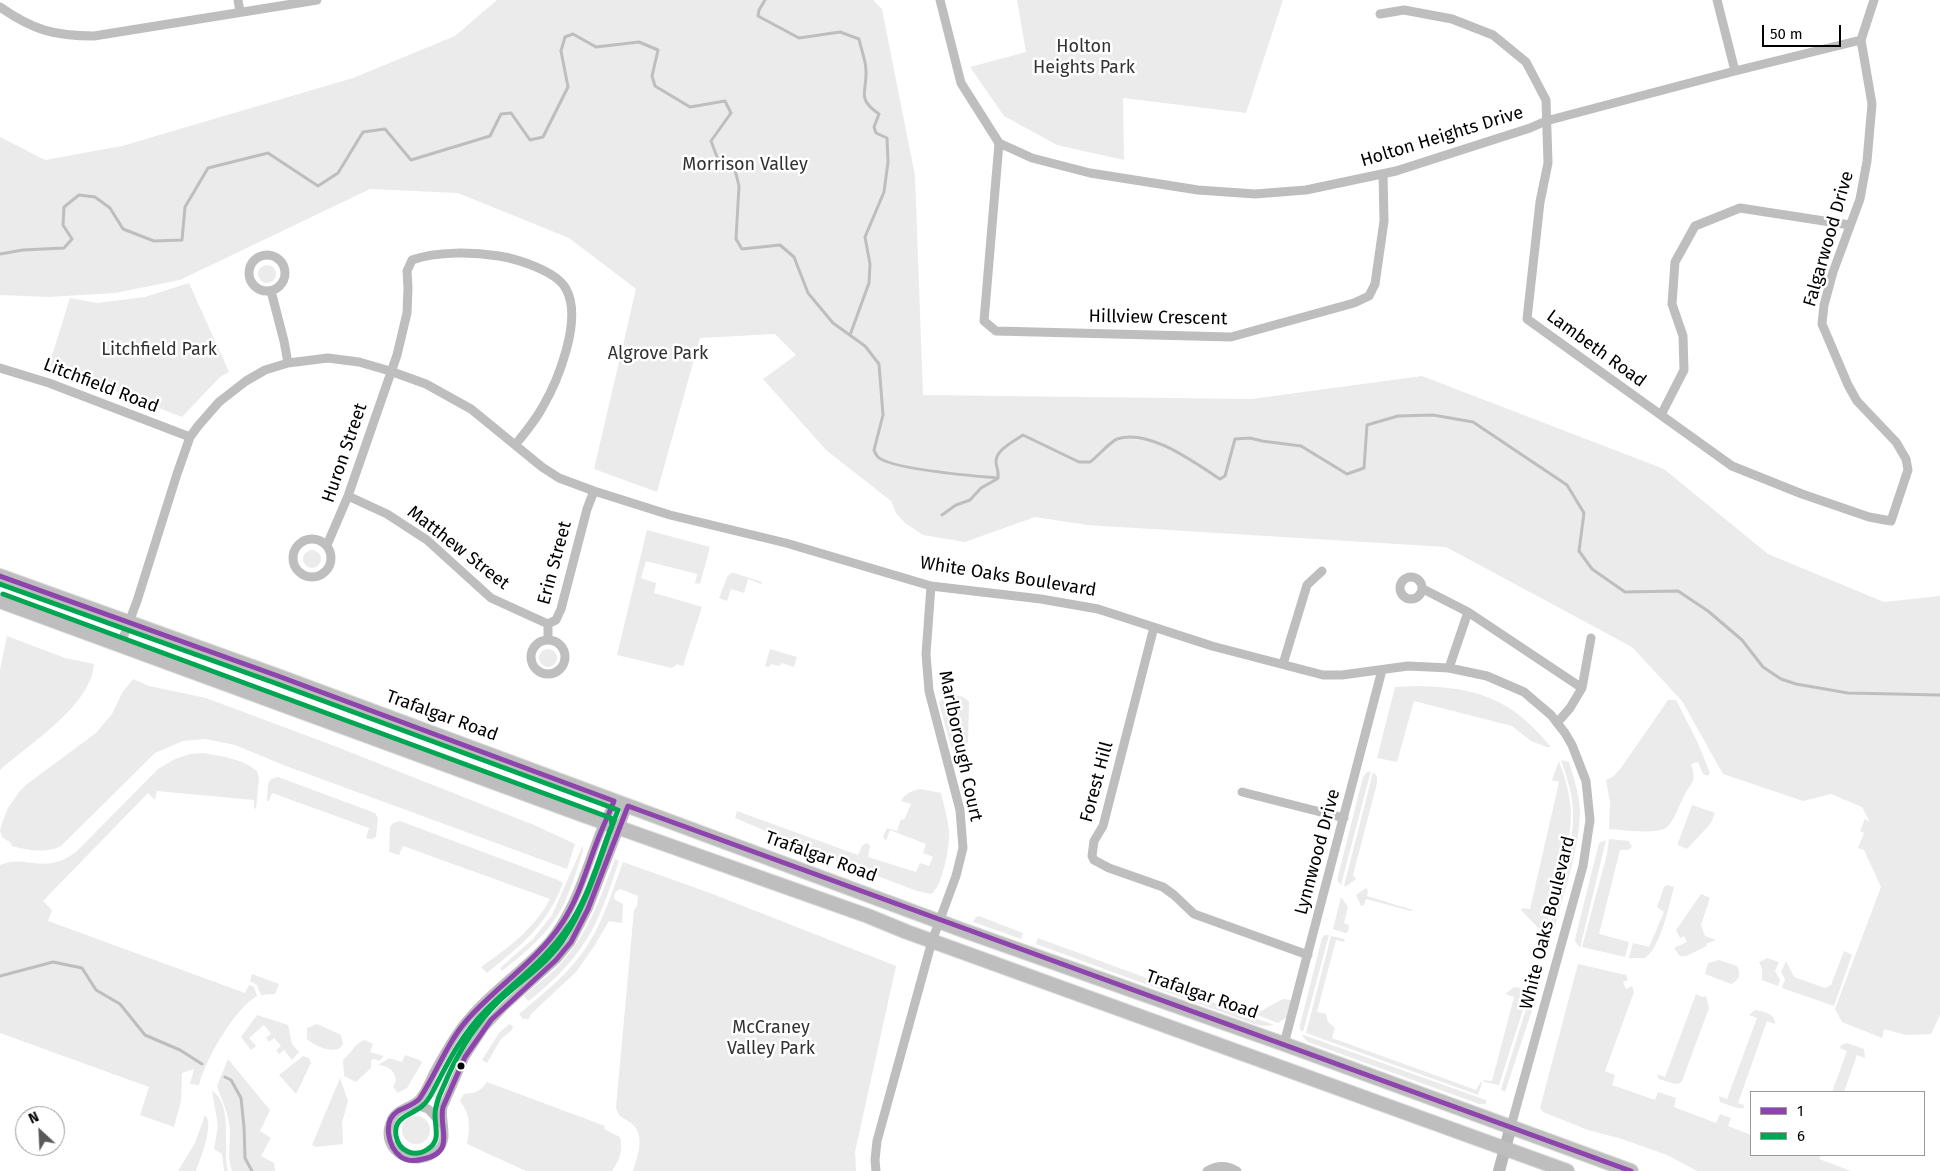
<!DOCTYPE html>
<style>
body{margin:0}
#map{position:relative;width:1940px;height:1171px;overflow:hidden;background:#fff;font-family:"Fira Sans",sans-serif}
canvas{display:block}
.legend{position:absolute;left:1750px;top:1091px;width:175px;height:65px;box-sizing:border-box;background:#fff;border:1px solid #999;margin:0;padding:6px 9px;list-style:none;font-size:15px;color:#000}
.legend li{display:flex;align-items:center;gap:10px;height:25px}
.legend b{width:25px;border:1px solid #999}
.north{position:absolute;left:15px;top:1106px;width:50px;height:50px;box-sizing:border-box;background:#fff;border:1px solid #999;border-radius:50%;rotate:335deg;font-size:14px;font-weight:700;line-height:20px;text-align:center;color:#000}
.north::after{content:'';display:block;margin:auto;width:18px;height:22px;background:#595959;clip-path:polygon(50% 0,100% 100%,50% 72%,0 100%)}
.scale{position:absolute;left:1762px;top:25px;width:79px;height:22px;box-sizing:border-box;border:2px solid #000;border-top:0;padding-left:6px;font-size:15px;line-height:18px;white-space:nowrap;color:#000;-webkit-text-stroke:4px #fff;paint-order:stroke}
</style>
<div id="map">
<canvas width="1940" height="1171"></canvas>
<ul class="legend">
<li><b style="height:6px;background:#8e44ad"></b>1</li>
<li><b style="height:6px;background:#00a651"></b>6</li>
</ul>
<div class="north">N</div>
<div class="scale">50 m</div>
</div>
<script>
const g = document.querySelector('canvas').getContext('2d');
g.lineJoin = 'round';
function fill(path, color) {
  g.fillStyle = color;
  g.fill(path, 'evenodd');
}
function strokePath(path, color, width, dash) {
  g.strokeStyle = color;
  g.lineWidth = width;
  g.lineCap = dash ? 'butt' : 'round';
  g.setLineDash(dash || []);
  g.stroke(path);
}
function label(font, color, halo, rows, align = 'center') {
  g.font = font + ' "Fira Sans",sans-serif';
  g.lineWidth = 5;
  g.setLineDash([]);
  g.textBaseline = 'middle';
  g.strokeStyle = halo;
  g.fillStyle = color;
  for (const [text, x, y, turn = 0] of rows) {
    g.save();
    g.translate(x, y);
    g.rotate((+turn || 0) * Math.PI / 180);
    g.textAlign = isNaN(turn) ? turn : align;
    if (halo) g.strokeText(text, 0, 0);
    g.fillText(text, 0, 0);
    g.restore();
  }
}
fill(new Path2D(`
 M497 0H873L882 9 915 176 923 395 1251 399 1422 376 1664 469 1768 554 1884 602 1940 596V1015L1931 1034 1906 1035 1884 1029 1882 1038 1842 1022 1835 1009 1881 887 1864 850 1858 848 1864 833 1860 831 1865 819 1870 822 1862 807 1831 794 1803 801 1723 774 1682 701 1632 647 1446 547 1087 525 1035 517 965 542 923 535 905 523 896 513 891 501 826 450 763 379 796 355 775 334 700 338 657 492 594 469 636 289 569 238 458 193 370 189 180 280 115 293 48 297 0 295V137L45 160 122 146 353 78 455 36Z
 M1017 0H1283L1246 113 1123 98 1124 160 1057 145 1004 116 970 67 1026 52Z
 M258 274a9 9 0 1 1 18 0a9 9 0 1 1-18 0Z
 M189 283 229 372 220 377 182 417 49 365 70 298 97 303 145 297Z
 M647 530 710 547 700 584 695 583 697 574 646 561 641 578 656 583 654 593 702 607 683 666 677 664 672 668 617 655Z
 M303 559a9 9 0 1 1 18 0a9 9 0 1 1-18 0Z
 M731 573H734L762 582 761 584 748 579 744 593 731 589 727 601 719 598 727 577Z
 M7 636 65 658 94 664C91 706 30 743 0 770V670Z
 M539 658a9 9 0 1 1 18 0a9 9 0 1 1-18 0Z
 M770 649 797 657 794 667 781 663 780 666 771 664 769 667 765 666Z
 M133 679 149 686 206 698 337 747 534 825 575 844 567 869 286 766 235 745 205 739 183 741 155 753 61 846C44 854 29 850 11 846L12 844 2 837 0 831 2 823 8 808 19 792 27 784 96 733 112 714 122 693Z
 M1417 686C1477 687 1512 699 1551 747H1547L1531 741 1512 726 1414 701 1397 762 1377 758 1395 687Z
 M946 696C954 696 963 694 969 702L968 741C967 745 965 749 961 750Z
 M943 697 957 749 953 748 951 746 939 703Z
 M1668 700H1676L1697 741 1710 773 1708 776 1703 774 1698 762 1691 764C1697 782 1692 781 1684 796 1679 805 1675 820 1667 827 1658 835 1623 830 1609 829L1610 802 1606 780 1614 776 1621 768Z
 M203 753C221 756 243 759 257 771L259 778 256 809 254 808V800L157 791 155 800 148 793 43 901 52 910 48 921 245 993 249 985 254 987 257 996C235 1008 205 1060 199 1085L190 1084 194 1069 182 1073 181 1101 174 1127 140 1115 149 1087 0 1033V865C28 853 44 877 77 851L158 769 175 759 190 754Z
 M1561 760 1569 762C1574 778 1579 794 1580 811 1580 847 1563 894 1554 931L1549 935H1547C1557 897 1573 857 1573 817 1574 798 1567 778 1561 760Z
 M1559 761C1564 774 1568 788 1570 802 1575 841 1554 895 1544 934L1521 910 1523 908 1530 909 1559 782 1552 780Z
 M1371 771 1341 885 1337 880 1338 876 1363 777 1366 773Z
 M1373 772 1377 776V783L1353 875 1356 879 1347 886H1344Z
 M278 777 375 813 378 818 376 837 371 839 366 838 369 828 272 793 269 801H267L268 784 271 779Z
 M920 789 941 793C944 806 948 819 949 831 950 845 943 886 931 894L917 891 827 857 735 818 737 811 858 855 862 846 867 843 870 846 868 857 916 872 920 863 929 866 933 857 923 853 926 844 890 830 886 841 883 837 887 828 897 831 901 819 904 820 911 804 901 801C905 793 912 791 920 789Z
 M1692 805 1715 813 1711 823 1687 849 1678 845V843Z
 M400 821 558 880 563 883C546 927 522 944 487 973L481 967C507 949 535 928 550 899L403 846 399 855 389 852 390 827 393 823Z
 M1609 839 1629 841 1632 847 1628 850H1620L1599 934 1629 942 1625 957 1582 947 1607 854Z
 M1606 840 1580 948 1575 941 1576 935 1599 843Z
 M583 845V851C577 869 571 889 563 906 549 933 526 952 502 971L500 968 533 939 552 915Z
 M615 859 619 861C611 884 604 908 592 930 577 958 555 980 530 1000L528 1001 524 996C536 985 551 974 562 962 589 932 601 896 615 859Z
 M623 862 710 893 896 966 855 1152 856 1171H633C637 1158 646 1135 632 1124 625 1118 618 1118 616 1107L634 910 637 906 638 896 620 889C615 891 614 894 614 899L623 904 622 923 609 921 593 948 576 972 530 1015 529 1019H523L519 1014C545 992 571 972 589 943 604 919 613 889 623 862Z
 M592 870 595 871 570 936 549 962 508 997H505V993L538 964 570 922Z
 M1667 885 1674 887C1669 905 1661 947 1645 958H1629L1633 943 1649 947 1664 912 1657 907 1664 887Z
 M1366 888 1368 891 1367 896 1413 910 1411 911 1366 899 1364 905 1361 906 1356 895Z
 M1701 894 1710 898 1701 925 1705 936 1716 940 1706 944 1707 946 1686 956H1680L1674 948 1687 942 1684 936 1680 938 1676 930Z
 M1341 897 1348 907 1344 923 1349 925 1348 932 1345 933 1333 929Z
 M979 916 1023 933 1021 939 973 922 976 917Z
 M1325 935H1329L1303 1032 1300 1030V1025L1322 938Z
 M1331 936 1344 939 1345 942 1336 940 1317 1012 1326 1014 1328 1022 1335 1028 1332 1038 1476 1090 1481 1081 1482 1083 1478 1095 1306 1033Z
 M1038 938 1274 1025 1266 1026 1257 1025 1036 944Z
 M1844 951 1852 955 1834 1006 1782 988 1785 979 1781 972 1786 961 1794 977 1825 988 1831 985Z
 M1767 958 1779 962 1775 971 1780 980 1778 986 1762 980V969L1759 962Z
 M1719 960 1737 966C1741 974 1740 980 1731 984L1705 974 1708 963Z
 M1578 964 1626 975 1628 980 1623 982 1626 989 1632 986 1634 992 1605 1071 1615 1075 1612 1085 1655 1100 1658 1092 1676 1098 1674 1107 1716 1123 1720 1114 1731 1118 1728 1126 1751 1135V1155H1821L1819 1159 1851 1171H1697L1667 1155 1622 1139 1588 1130 1543 1112 1540 1108Z
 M252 974 279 984 275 994 261 995 257 985 250 981Z
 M1514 987 1521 988 1529 991 1499 1085 1484 1082 1483 1080 1492 1081 1514 997 1505 994Z
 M1531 993 1535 1001 1505 1092 1501 1089Z
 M1696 994 1702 997 1706 996 1709 1008 1682 1081 1680 1083 1675 1084 1659 1079 1657 1074 1665 1077Z
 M1283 999 1292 1000 1287 1017 1278 1023 1255 1014Z
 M488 1003H492L494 1007 467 1042 437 1099 429 1095C447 1063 462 1029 488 1003Z
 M1755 1010C1764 1012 1775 1013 1775 1024L1767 1021 1738 1103 1744 1105V1108H1737L1720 1102 1719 1096 1727 1099 1757 1018 1749 1015Z
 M257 1015 288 1025 292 1044 299 1052 292 1060 284 1050 279 1054 276 1050 281 1046 274 1038 269 1042 266 1038 271 1034 264 1025 249 1038 256 1046 251 1050 241 1037Z
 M317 1024 341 1035 343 1044 340 1048C330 1053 315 1046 307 1039V1028Z
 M509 1024 513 1026 512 1030 501 1039 487 1063 482 1060 499 1033Z
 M1304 1035 1486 1100V1104H1479L1308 1042 1302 1036Z
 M365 1040 373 1044 370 1052 384 1056 379 1061 375 1059 371 1060V1068L356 1082 344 1076 343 1060C352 1053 354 1043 365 1040Z
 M1847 1043 1864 1049 1865 1058 1857 1055 1844 1092H1832L1847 1051 1840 1048 1841 1045Z
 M405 1055 420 1060 422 1063 407 1088 398 1093 393 1087 396 1081C395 1069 387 1066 378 1065L389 1058 402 1062Z
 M303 1056 309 1058 311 1063 296 1094 279 1075Z
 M228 1059 270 1110 260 1131 271 1138 261 1156 274 1163 275 1171H232C226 1156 232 1139 229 1123 227 1110 221 1098 217 1086Z
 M340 1078 348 1101 342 1123 343 1144 316 1147 312 1145Z
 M487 1082 605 1126 604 1129 620 1137C623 1151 620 1159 612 1171H526L467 1144C470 1129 471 1114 460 1101L464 1094C475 1093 481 1091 487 1082Z
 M212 1091C234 1104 222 1150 228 1171H224L222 1154 214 1149 218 1126Z
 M205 1115C215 1124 200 1159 196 1171H178L195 1143Z
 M402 1130a14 14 0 1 1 28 0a14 14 0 1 1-28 0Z`), '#ebebeb');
strokePath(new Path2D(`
 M765 0 759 10 758 16 799 38 840 32 859 39C861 49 866 61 866 71 867 93 856 98 879 114L874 127 876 133 887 138 888 162 884 192 865 237 870 264 869 283 850 335
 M0 254 23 250 64 248 72 239 63 225 64 207 79 195 95 197 110 208 123 229 154 241 182 240 185 207 208 168 268 153 318 186 338 173 363 132 385 129 411 160 490 136 501 114 511 113 530 140 543 137 568 87 561 51 565 37 573 34 596 47 639 42 658 50 652 76 655 86 690 107 725 101 731 113 711 141 717 157 735 170 739 186 736 239 742 249 780 245 794 257 808 293 833 323 865 346 879 364 883 415 874 450C875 453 876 455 878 457 892 470 976 476 998 478 999 471 996 467 996 461 996 450 1014 441 1023 435L1079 462H1090C1097 457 1110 442 1117 439 1149 428 1195 463 1220 479L1225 476 1235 439 1250 438 1262 441 1301 446 1347 474 1364 468 1367 425 1398 416 1433 415 1473 422 1567 485 1584 513 1579 551 1592 569 1625 592 1678 591 1708 611 1742 640 1763 667 1781 679 1796 684 1848 693 1940 695
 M942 515 956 505 970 500 981 488 997 479
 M0 976 53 962 82 968 96 990 120 1004 145 1035 180 1050 202 1064
 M225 1077 231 1080 241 1098 244 1127 245 1158 252 1171`), '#bebebe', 3);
const primary = new Path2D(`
 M0 576 278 676 965 931 1284 1044 1631 1171
 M0 601 583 815 868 916 907 932 1567 1171`);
strokePath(primary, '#dbdbdb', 16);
strokePath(new Path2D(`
 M238 0 240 12
 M940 0 961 83 999 143
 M1717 0 1735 71
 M0 7C33 30 54 36 94 36L317 0
 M1380 14 1404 10 1452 19 1493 35 1526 62 1546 100 1548 163 1540 202 1527 319 1732 466 1802 494 1869 517 1891 521 1908 470 1906 459 1896 442 1857 401 1848 385 1822 324 1824 305 1833 272 1860 199 1867 161 1872 104 1861 40 1874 0
 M999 143 1032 158 1090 173 1198 190 1255 194 1306 190 1396 171 1530 128 1546 121 1735 71 1861 40
 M999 143 984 321 996 331 1231 337 1354 303 1369 296 1375 284 1384 221 1383 174
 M249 273a18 18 0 1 1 36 0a18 18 0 1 1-36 0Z
 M271 291 284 341 288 363
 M0 368 49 383 190 437
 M1661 415 1684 370 1683 336 1672 304 1675 262 1695 226 1740 208 1850 225
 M348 496 387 514 427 540 491 598 548 624
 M293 558a19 19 0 1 1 38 0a19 19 0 1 1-38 0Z
 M327 545 348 496 397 355 407 313 408 288 407 271 412 260C437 251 473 252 499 256 517 259 557 271 566 289 583 319 558 381 542 408 535 421 524 434 515 445
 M1400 588a11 11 0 1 1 22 0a11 11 0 1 1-22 0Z
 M1423 589 1468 612 1582 688
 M1154 627 1103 826 1094 841 1092 856 1094 860 1109 868 1163 887 1174 895 1194 914 1308 955
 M531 657a17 17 0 1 1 34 0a17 17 0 1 1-34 0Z
 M548 640V624L556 620 561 609 587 509 594 491
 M120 646 137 601 177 474 190 437 198 426 219 402 246 381 265 370 288 363 328 358 359 362 390 371 426 384 471 409 542 467 559 478 594 491 670 515 786 543 931 586 1041 599 1098 609 1212 646 1323 675H1342L1408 666 1449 668 1487 676 1524 692 1551 715 1565 733 1572 745 1586 781 1590 820 1583 866 1511 1126
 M1283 664 1307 585 1322 571
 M1449 668 1468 612
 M1557 723 1570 708 1582 688 1591 638
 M1242 792 1344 818
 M614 801C608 814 602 827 597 840 584 875 573 912 549 941 524 970 491 990 467 1020 453 1036 443 1056 433 1074 429 1082 426 1091 420 1098 411 1109 395 1107 390 1123 379 1153 417 1171 438 1150 450 1138 440 1122 443 1107L465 1057 484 1028 505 1006 556 960 571 942 588 909 628 806
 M1284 1044 1382 670
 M414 1104 428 1109 442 1124
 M876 1171 875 1160 877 1141 932 941 956 876 963 848 960 810 929 691 926 654 931 586
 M1207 1171C1217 1165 1227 1165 1237 1171`), '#bebebe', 9);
strokePath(new Path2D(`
 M1499 1171 1511 1126`), '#b8b8b8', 12);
strokePath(primary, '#bebebe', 14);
strokePath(new Path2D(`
 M0 576 278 676 614 801C609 814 603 826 598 839 587 867 579 898 562 923 537 961 497 986 467 1020 447 1043 437 1072 420 1098 416 1104 405 1107 398 1111 382 1121 388 1147 401 1157 407 1161 416 1161 423 1159 457 1152 438 1128 443 1107L465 1057 491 1020 556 960 571 942 588 909 628 806 1631 1171`), '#8e44ad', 5);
strokePath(new Path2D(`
 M0 584 275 683 618 810C602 851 589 900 565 937 549 963 521 980 499 1001 477 1023 461 1047 448 1076 443 1089 435 1101 435 1115 435 1128 441 1141 428 1149 415 1158 399 1152 396 1136 393 1117 409 1116 421 1107 426 1103 430 1097 433 1091 448 1062 462 1034 485 1011 512 983 545 961 567 928 589 898 598 859 612 825L611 818 3 594`), '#00a651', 5);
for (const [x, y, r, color] of [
 [461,1066,4.5,"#000"]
]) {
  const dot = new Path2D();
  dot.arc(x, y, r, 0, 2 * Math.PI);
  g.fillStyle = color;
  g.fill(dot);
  strokePath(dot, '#fff', 2);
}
label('18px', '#323232', '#fff', [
 ["Holton",1084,47],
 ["Heights Park",1084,68],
 ["Morrison Valley",745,165],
 ["Litchfield Park",159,350],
 ["Algrove Park",658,354],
 ["McCraney",771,1028],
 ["Valley Park",771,1049]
]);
label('18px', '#000', '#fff', [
 ["Holton Heights Drive",1442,137,-17],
 ["Falgarwood Drive",1829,239,-74],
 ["Hillview Crescent",1158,318,1],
 ["Lambeth Road",1596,349,36],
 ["Litchfield Road",101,386,21],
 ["Huron Street",345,453,-71],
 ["Matthew Street",458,548,38],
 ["Erin Street",555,563,-75],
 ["White Oaks Boulevard",1008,577,9],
 ["Trafalgar Road",442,716,20],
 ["Marlborough Court",960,746,78],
 ["Forest Hill",1097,782,-75],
 ["Lynnwood Drive",1318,852,-75],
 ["Trafalgar Road",821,857,20],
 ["White Oaks Boulevard",1548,923,-76],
 ["Trafalgar Road",1202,995,19]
]);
</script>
